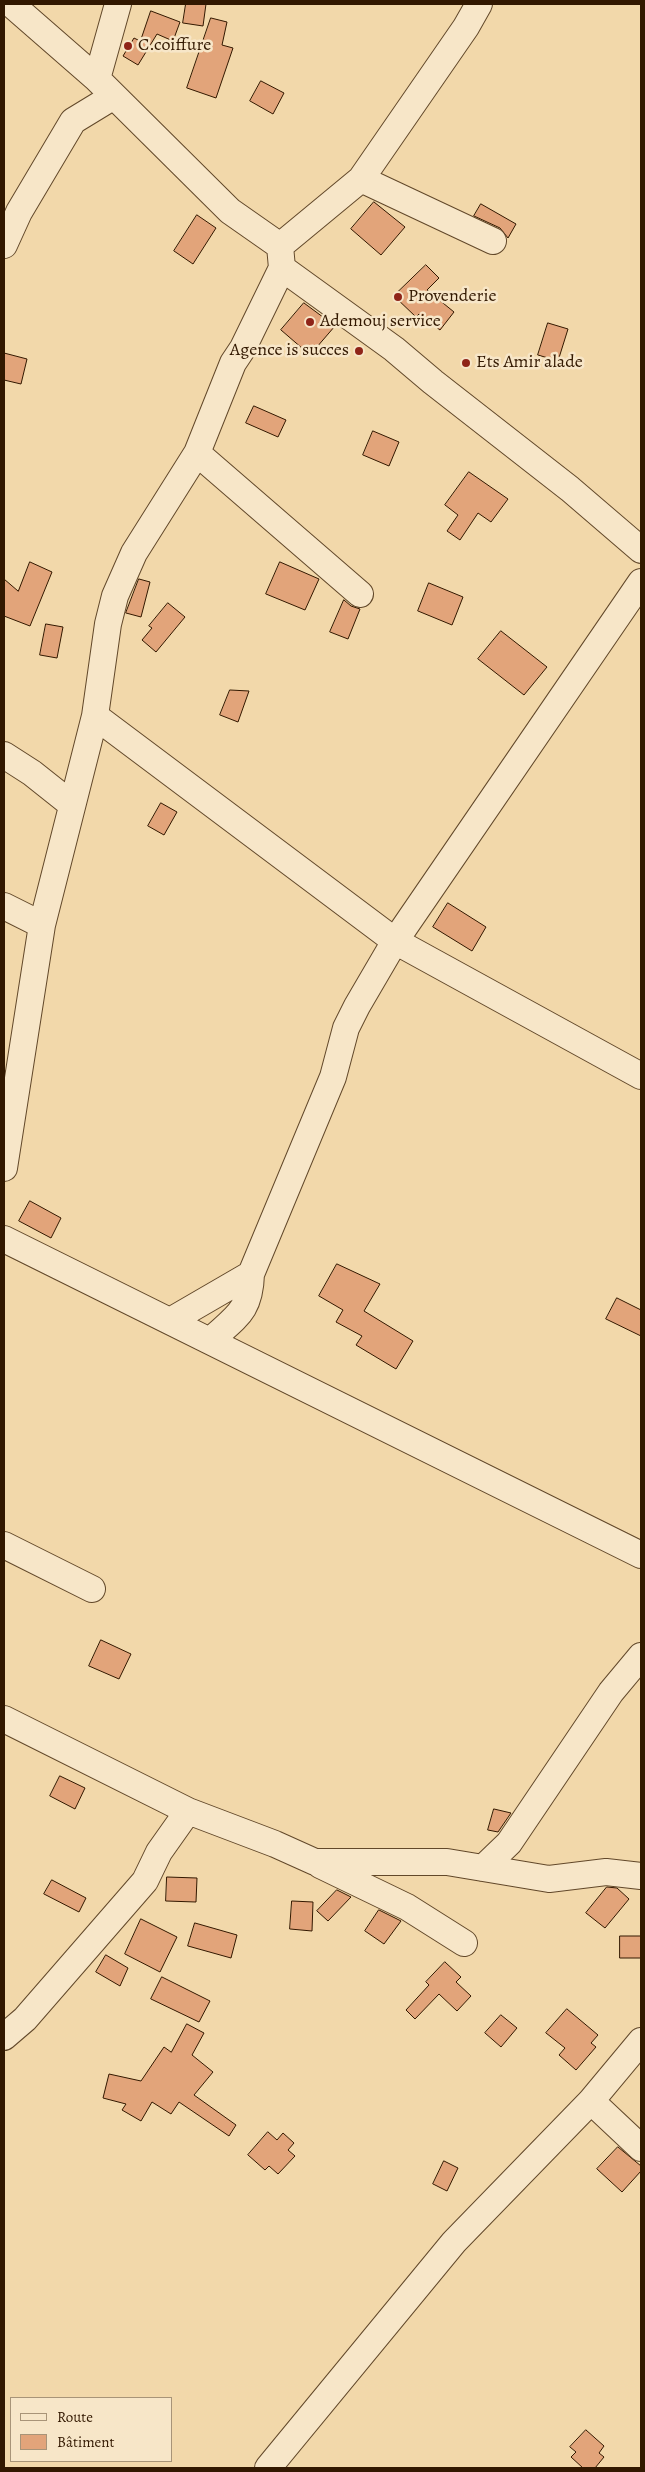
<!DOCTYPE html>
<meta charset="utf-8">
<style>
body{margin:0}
#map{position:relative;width:645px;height:2472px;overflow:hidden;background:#f2d8aa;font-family:Alegreya,serif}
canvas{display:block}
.frame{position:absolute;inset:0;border:5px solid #321800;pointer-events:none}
.legend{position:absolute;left:10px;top:2397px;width:162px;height:65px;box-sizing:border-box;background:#f7e6c8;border:1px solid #a89478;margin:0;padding:6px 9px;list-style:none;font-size:15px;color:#321800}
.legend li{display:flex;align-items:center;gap:10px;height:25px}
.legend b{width:25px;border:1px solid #a89478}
</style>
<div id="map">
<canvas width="645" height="2472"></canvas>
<div class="frame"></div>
<ul class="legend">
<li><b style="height:6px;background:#f7e6c8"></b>Route</li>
<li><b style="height:14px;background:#e2a47a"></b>Bâtiment</li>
</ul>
</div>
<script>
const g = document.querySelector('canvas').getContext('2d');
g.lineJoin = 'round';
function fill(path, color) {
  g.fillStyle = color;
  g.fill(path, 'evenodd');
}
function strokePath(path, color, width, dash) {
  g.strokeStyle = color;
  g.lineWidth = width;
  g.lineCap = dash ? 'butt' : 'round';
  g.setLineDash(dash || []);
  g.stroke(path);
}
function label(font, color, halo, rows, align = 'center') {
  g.font = font + ' Alegreya,serif';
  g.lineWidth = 5;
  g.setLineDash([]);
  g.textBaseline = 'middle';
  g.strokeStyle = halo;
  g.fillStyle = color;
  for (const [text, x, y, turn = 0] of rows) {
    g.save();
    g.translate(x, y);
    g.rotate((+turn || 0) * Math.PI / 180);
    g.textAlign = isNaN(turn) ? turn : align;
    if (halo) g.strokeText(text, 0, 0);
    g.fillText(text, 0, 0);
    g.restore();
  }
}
const building = new Path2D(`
 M186 4H206L203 26 183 23Z
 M151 11 180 22 173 41 157 34 138 65 123 56 134 38 140 41Z
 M211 18 227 22 222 45 233 48 216 98 187 88Z
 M261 81 284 93 273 114 250 101Z
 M374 202 405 227 381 255 351 229Z
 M481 204 516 224 508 238 500 228 474 216Z
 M197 215 216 228 193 264 174 251Z
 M426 265 439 278 427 290 454 312 440 330 419 314 416 317 394 296Z
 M304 303 335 326 310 355 281 330Z
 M548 323 568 329 558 361 538 355Z
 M4 353 27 359 21 384 4 380Z
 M254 406 286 420 278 437 246 423Z
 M373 431 399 442 389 466 363 455Z
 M469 472 508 499 491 522 478 513 460 540 447 531 458 515 445 505Z
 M30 562 52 572 30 626 4 616V579L18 591Z
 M280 562 319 579 305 610 266 594Z
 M139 579 150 582 141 617 126 613Z
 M429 583 463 597 452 625 418 611Z
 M344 600 351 606 360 609 348 639 330 632Z
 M168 603 185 617 156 652 142 640 152 628 149 626Z
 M46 624 63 627 57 658 40 655Z
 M501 631 547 667 524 695 478 659Z
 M230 690 249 691 238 722 220 715Z
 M161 803 177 812 164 835 148 826Z
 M448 903 486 927 472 951 433 927Z
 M30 1201 61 1218 51 1238 19 1221Z
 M337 1264 380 1284 364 1311 413 1341 396 1369 356 1345 362 1336 336 1322 343 1310 319 1296Z
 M617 1298 641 1310V1336L606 1319Z
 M101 1640 131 1654 119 1679 89 1666Z
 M60 1776 85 1788 75 1809 50 1796Z
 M494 1809 511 1813 498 1832 488 1830Z
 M167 1877 197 1878 196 1902 166 1901Z
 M52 1880 86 1898 79 1912 44 1894Z
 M607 1887 617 1888 629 1899 605 1928 586 1913Z
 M337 1890 351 1897 328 1921 317 1911Z
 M292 1901 313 1902 312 1931 290 1929Z
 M379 1910 401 1921 384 1944 365 1931Z
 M141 1919 177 1937 160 1972 125 1954Z
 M195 1923 237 1935 231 1958 188 1946Z
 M620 1936H641V1958H620Z
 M106 1955 128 1968 120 1986 96 1972Z
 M445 1962 461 1977 456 1982 471 1996 457 2011 439 1994 415 2019 406 2010 429 1985 426 1982Z
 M162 1977 210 2001 199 2022 151 1999Z
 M567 2009 598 2035 591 2043 596 2047 576 2070 559 2055 565 2048 546 2033Z
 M501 2015 517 2028 501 2047 485 2033Z
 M187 2024 204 2033 192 2055 213 2072 194 2095 236 2125 229 2136 179 2102 171 2114 152 2102 141 2121 122 2110 126 2104 103 2098 109 2074 141 2081 164 2047 171 2052Z
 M268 2132 277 2140 283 2133 294 2143 288 2150 295 2156 278 2174 269 2166 265 2170 248 2155Z
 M618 2147 641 2166V2171L622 2192 597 2169Z
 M444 2161 458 2168 447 2191 433 2184Z
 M586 2430 604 2446 599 2453 604 2457 595 2468H583L571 2457 576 2452 570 2447Z`);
fill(building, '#e2a47a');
strokePath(building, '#321800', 1);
const minor = new Path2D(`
 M11 4 97 79 230 211 280 246 282 268 394 349 433 382 570 489 641 550
 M97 79 118 4
 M361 179 493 241
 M4 245 19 212 73 121 114 96
 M280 246 361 179 466 27 479 4
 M197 453 360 594
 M95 716 395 941 641 1076
 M4 755 32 773 71 804
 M4 906 42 925
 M4 1168 42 925 95 716 108 624 115 596 134 553 197 453 233 363 243 348 282 268
 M4 1239 641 1555
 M170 1321 251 1274 333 1077 346 1028 357 1006 395 941 641 582
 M211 1340C237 1316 250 1311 251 1274
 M4 1545 92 1589
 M4 1719 188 1811 275 1844 315 1862H447L549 1879 606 1872 641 1876
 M320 1865 407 1907 464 1943
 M483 1868 509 1843 611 1692 641 1656
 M4 2037 25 2019 145 1881 159 1852 188 1811
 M591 2101 641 2148
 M268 2468 454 2242 591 2101 641 2041`);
strokePath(minor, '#62482a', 28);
strokePath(minor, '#f7e6c8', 26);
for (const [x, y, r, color] of [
 [128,46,5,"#8f2418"],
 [398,297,5,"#8f2418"],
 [310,322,5,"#8f2418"],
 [359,351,5,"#8f2418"],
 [466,363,5,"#8f2418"]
]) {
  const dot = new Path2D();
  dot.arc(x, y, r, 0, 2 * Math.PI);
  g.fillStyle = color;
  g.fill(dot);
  strokePath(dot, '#f7e6c8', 2);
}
label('18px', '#321800', '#f7e6c8', [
 ["C.coiffure",138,46],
 ["Provenderie",408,297],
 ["Ademouj service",320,322],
 ["Agence is succes",349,351,"right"],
 ["Ets Amir alade",476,363]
], 'left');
</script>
